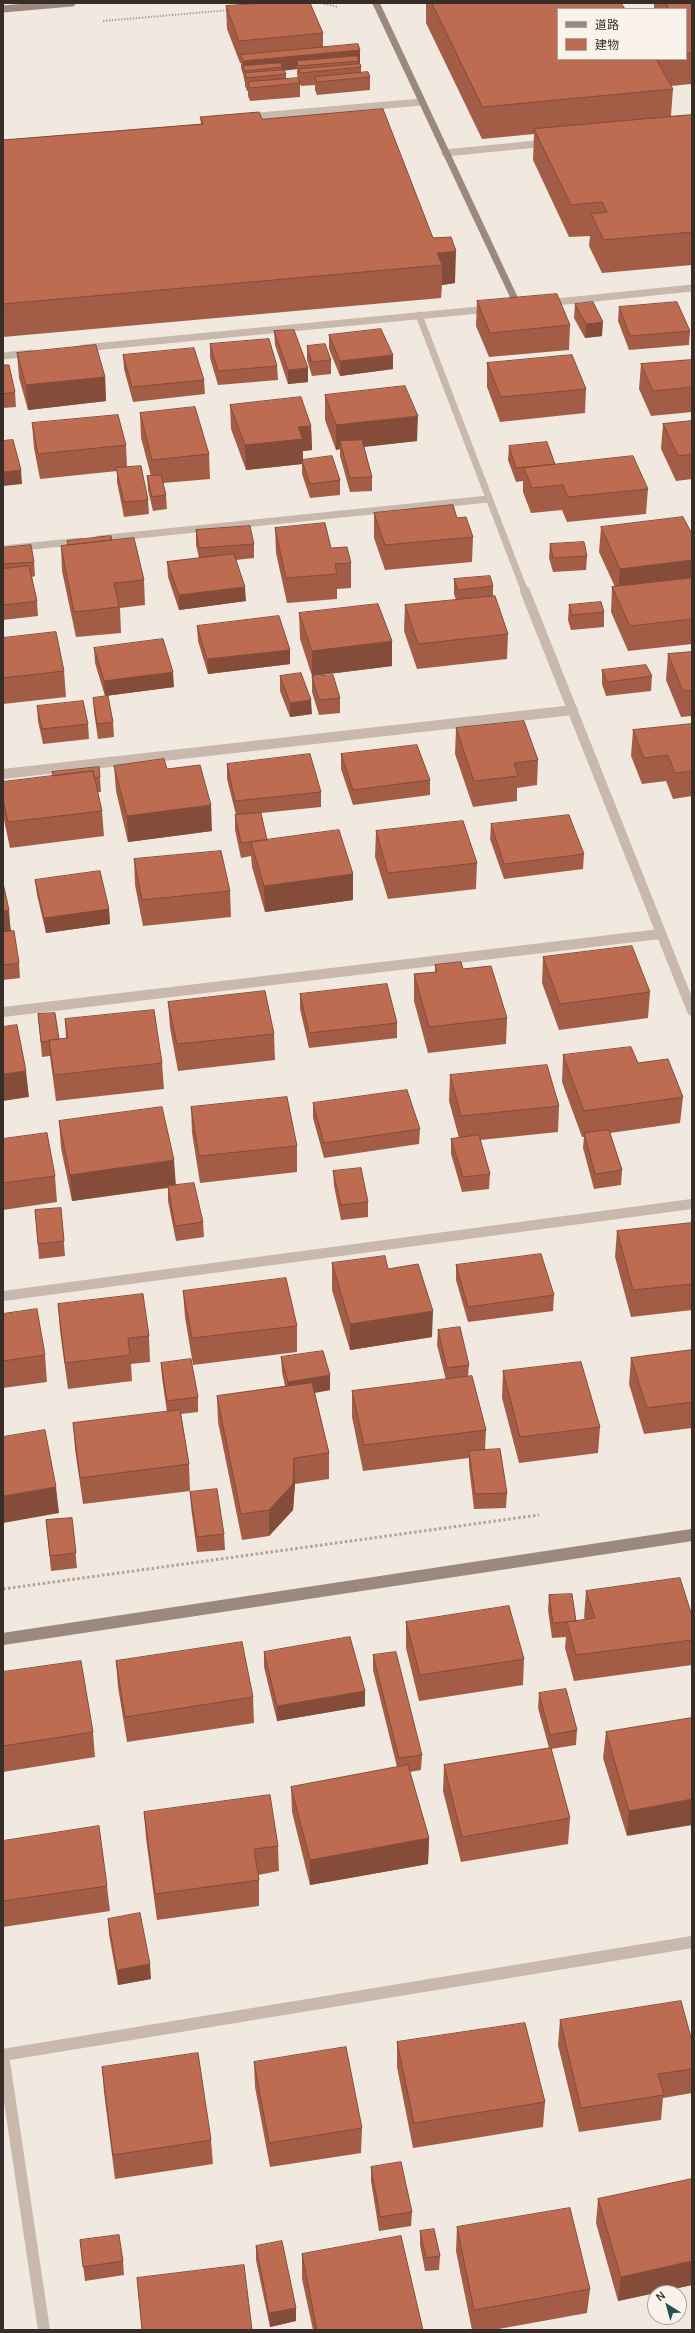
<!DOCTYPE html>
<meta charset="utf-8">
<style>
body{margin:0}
#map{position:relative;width:695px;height:2333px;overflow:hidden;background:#f1e9df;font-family:Manrope,"Noto Sans JP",sans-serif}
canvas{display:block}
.frame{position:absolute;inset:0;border:4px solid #372e2a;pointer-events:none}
.legend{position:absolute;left:557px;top:8px;width:130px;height:52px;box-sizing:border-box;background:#f9f3eb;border:1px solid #aba49e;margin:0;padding:5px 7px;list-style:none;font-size:12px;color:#372e2a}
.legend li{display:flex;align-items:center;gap:8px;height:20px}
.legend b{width:20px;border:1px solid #aba49e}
.north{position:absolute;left:647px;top:2285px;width:40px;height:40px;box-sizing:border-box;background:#f9f3eb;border:1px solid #aba49e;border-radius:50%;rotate:323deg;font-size:11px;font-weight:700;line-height:16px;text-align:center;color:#372e2a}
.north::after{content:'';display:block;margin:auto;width:14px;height:18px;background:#235255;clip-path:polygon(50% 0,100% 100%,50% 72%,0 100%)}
</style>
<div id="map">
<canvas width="695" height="2333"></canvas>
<div class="frame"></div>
<ul class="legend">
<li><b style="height:5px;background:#9c897d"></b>道路</li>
<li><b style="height:11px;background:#bd6c51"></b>建物</li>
</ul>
<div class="north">N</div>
</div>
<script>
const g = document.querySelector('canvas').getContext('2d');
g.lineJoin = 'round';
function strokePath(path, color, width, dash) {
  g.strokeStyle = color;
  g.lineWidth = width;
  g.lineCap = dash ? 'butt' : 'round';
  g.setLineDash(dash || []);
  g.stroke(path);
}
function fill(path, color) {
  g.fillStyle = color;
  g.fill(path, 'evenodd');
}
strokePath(new Path2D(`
 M306 3H321
 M321 3 338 7
 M103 21 230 10`), '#b4a396', 2, [1.5, 1.5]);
strokePath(new Path2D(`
 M3 1589 539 1515`), '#b4a396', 3, [2.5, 2.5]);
strokePath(new Path2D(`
 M247 117 422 102
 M445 153 547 143`), '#c8b9ac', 7);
strokePath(new Path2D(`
 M547 303 692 288
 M419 315 525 592
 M83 348 489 309
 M3 356 31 353
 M98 539 488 499
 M3 549 81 541`), '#c8b9ac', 7);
strokePath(new Path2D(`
 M525 591 692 1011
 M3 774 573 710
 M3 1012 660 934
 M3 1296 692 1204`), '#c8b9ac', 10);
strokePath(new Path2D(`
 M3 2055 692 1942
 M3 2055 44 2330`), '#c8b9ac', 12);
strokePath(new Path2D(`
 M376 3 518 306
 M3 9 72 3`), '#9c897d', 7);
strokePath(new Path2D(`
 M3 1639 692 1535`), '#9c897d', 12);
fill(new Path2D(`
 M426 3H621L558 59H686V9H654V3H692V86L691 84 671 86 673 89 671 116 692 115V265L602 273 589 246 590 236 569 237 533 160 534 134 482 139 426 23Z
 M226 6 323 33V47L360 50V63L359 64 361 67V73L370 77V90L317 95 315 90V85L301 86 300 84V97L250 101 248 96V91H247L245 86V83L244 79 243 74 241 68V63H240L227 29ZM297 69V74L298 79H299V82L286 79V74L284 70Z
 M200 117 262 119 433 238 455 283 442 285 441 298 3 337V140L201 124Z
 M477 301 570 325 569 350 489 357 476 326Z
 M575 304 602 336 585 338 574 318Z
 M619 307 690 331 689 345 629 350 618 321Z
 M274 331 308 368V382L288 384 275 345Z
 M329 335 393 369 340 376 329 349Z
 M210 344 277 366 278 380 218 385 210 358Z
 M307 346 331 360V374L312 376 307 360Z
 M17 353 105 377 106 401 28 410 19 378Z
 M123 355 204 380 205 394 133 402 124 369Z
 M692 360V412L651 416 639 389 641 364Z
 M487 363 586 389 585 413 500 422 487 387Z
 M3 365 15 392 16 407 3 408Z
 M325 395 417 441 364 447 372 477V491L350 492 340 456V449L336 450 325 420Z
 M230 405 311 426 312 450 303 451V460L340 480V495L310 498 302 474V464L246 470 231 429Z
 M140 413 209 454 210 479 163 483 166 495 167 509 153 511 148 490 147 476H151L141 438Z
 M692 421V479L676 481 661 449 663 424Z
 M32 423 126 445 127 467 148 500 149 514 124 517 117 482V471L40 479 34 448Z
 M509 446 555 464 648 489 646 514 567 522 562 510 531 513 523 492V481L516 482 508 460Z
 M374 513 457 518 473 537 472 562 385 570 374 538Z
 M601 527 692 534V644L628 651 611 612 612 587H615L599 552Z
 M275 528 331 548 351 563V588L337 589V599L287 603 276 553Z
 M196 530 254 544V558L236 560 246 601 179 610 168 577 167 562 199 558 196 545Z
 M112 540 144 580 145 605 120 608 121 633 76 637 62 571 61 546 67 545V541Z
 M550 544 587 556 586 570 553 572 549 558Z
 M3 548 34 562 35 576 32 577 37 601 38 616 3 620Z
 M454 579 493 586V596L508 634 507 659 417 669 404 631 405 605 456 600 454 594Z
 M569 605 604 612V627L571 630 568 620Z
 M299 613 392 666 312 676 300 639Z
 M197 626 290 650V664L208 674 198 641Z
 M3 638 64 671 66 697 3 704Z
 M94 648 174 687 105 696 95 663Z
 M692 652V716L681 717 666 680 668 654Z
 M602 670 652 676 651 691 606 696 602 684Z
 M280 676 312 714 290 717 280 691Z
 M312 677 340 698V713L319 715 312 692Z
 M93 698 113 722 114 737 98 739 94 712Z
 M37 706 88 724 89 739 43 744 38 721Z
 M692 724V796L673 799 666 781 642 784 631 756 633 730Z
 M456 728 538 760 537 785 517 788V801L473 807 455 754Z
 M341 754 430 780V795L353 805 341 769Z
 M227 764 321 792V807L261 813 267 840 353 874V900L265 912 252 867 251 856 241 858 235 830V815H236L227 779Z
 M114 766 167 769 212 831 128 842 116 791Z
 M100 777 101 792H98L102 811 104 836 10 848 3 815V782Z
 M491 824 584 854 583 869 504 879 490 839Z
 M376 831 477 863 476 889 388 899 375 857Z
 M134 859 230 891 231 917 143 926 135 885Z
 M35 880 109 909 110 924 46 933 37 895Z
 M3 883 11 931 19 963 20 978 3 980Z
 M543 957 650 992 648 1018 559 1030 542 983Z
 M435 965 463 969 507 1018 506 1044 428 1053 414 1001V974L435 972Z
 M300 994 397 1023V1038L309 1048 300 1009Z
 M168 1002 274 1034 275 1060 178 1071 170 1028Z
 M38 1014 59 1039H66L65 1019 162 1063 164 1089 56 1101 50 1056 42 1057Z
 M563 1055 638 1063 683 1097 680 1123 610 1133 622 1170 621 1185 594 1189 583 1148 584 1137H582L562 1082Z
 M450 1075 559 1106 558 1132 480 1140 490 1174 489 1189 462 1192 451 1154V1139L459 1138 449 1101Z
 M313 1103 420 1129 419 1144 324 1158 313 1118Z
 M191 1107 297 1146V1172L200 1183 192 1133Z
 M59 1121 175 1185 203 1222 204 1237 176 1241 168 1201V1188L72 1201 61 1148Z
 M3 1139 55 1176 57 1202 3 1210Z
 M333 1171 368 1202V1217L341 1220 334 1186Z
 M61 1208 65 1256 39 1259 35 1210Z
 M692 1223V1310L631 1317 615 1257 617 1231Z
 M332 1263 388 1269 432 1337 350 1350 332 1290Z
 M456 1265 554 1295 553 1311 468 1322 456 1280Z
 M183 1291 297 1326V1352L193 1365 185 1317Z
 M58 1304 149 1336 150 1362 131 1364 132 1381 68 1389 60 1331Z
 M3 1314 45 1355 47 1382 3 1388Z
 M438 1330 469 1365 468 1377 486 1430 485 1450 507 1493 506 1508 474 1509 469 1466V1458L363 1471 352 1417V1391L446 1380 437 1345Z
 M692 1350V1428L644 1434 629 1384 631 1358Z
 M281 1357 330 1390 315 1393 329 1453V1479L295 1484 293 1510 269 1536 242 1540 218 1422 217 1396 285 1386 282 1372Z
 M161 1363 198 1397V1412L181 1414 189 1464 190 1491 83 1504 75 1449 73 1423 167 1412 162 1378Z
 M503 1371 600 1427 598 1453 519 1463 502 1398Z
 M190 1492 224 1534 225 1550 197 1552 191 1507Z
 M72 1518 77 1568 51 1571 46 1520Z
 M586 1591 692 1616V1665L574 1681 565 1648 566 1637 552 1638 548 1610 549 1595 576 1621 585 1620 584 1617Z
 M406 1622 524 1659 523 1685 419 1701 406 1648Z
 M264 1652 365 1691V1706L277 1721 264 1667Z
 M373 1655 422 1755 421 1770 410 1772 429 1838 428 1864 310 1885 292 1812 291 1787 397 1767 373 1670Z
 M116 1661 253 1697 254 1723 127 1742 118 1687Z
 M3 1672 93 1732 95 1757 3 1772Z
 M539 1693 577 1730 576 1745 551 1749 570 1818 568 1844 461 1862 443 1791 444 1765 549 1748 538 1708Z
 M692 1718 627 1836 603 1758 606 1732Z
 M144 1812 278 1846 279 1871 258 1875 259 1880V1906L157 1920 146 1838Z
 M3 1841 107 1886 110 1911 3 1927Z
 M108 1919 151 1979 118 1985 109 1934Z
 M560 2020 692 2041V2093L663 2098 661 2120 579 2132 558 2045Z
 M397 2042 545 2102 543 2127 413 2148 397 2067Z
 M254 2062 362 2128 361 2153 270 2167 255 2087Z
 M102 2067 211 2140 213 2164 115 2179 104 2092Z
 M371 2167 412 2212 411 2226 379 2231 371 2181Z
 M692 2179V2285L618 2301 596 2223 598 2199Z
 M457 2227 590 2289 587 2313 493 2330H472L456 2251Z
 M420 2231 440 2256 439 2270 425 2271 420 2245Z
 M80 2240 123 2261 124 2275 85 2281Z
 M256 2246 296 2308V2321L270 2327 256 2260Z
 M302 2254 423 2330H313L302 2279Z`), '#a35d46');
fill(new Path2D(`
 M360 50V63H359V61H297V69L282 71V67L243 66V74V61Z
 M456 251 455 283 442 285V265L437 253Z
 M603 322 602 336 585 338 586 324Z
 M393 355V369L340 376V361Z
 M308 368V382L288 384V370Z
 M105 377 106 401 28 410 26 385Z
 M418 416 417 441 342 449 340 441V449L336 450V425Z
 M311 426 312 450 303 451V463L302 460V464L246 470 245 445 298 427Z
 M21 470 22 484 3 486V472Z
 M692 560V585L618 594 620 569Z
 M245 587 246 601 179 610V595Z
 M392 641V666L312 676V651Z
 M290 650V664L208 674 207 659Z
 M173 672 174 687 105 696 104 681Z
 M311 700 312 714 290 717V703Z
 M211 805 212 831 128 842 127 816Z
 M353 874V900L265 912 264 886Z
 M109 909 110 924 46 933 44 918Z
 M9 910 11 936 3 937V911Z
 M26 1071 29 1097 3 1101V1074Z
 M174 1160 176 1186 72 1201 70 1175Z
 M433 1311 432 1337 350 1350V1324Z
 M330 1375V1390L288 1397V1382Z
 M294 1458 295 1484 293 1510 269 1536V1510Z
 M56 1487 59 1513 3 1523V1496Z
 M365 1691V1706L277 1721V1706Z
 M692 1799V1825L627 1836 629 1811Z
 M429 1838 428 1864 310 1885V1860Z
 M150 1964 151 1979 118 1985 117 1970Z
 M692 2261V2285L618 2301 621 2277Z
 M296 2308V2321L270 2327 269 2313Z`), '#844c39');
const building = new Path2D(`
 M266 3H310L323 33 239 41 226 6Z
 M432 3H621L625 9H558V59H656L673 89 483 107Z
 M666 3H692V53H686V9H669Z
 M358 44 360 50 243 61 240 55Z
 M357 56 359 61 298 66 297 61Z
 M281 63 282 67 245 71 243 66Z
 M360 64 361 67 301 73 299 69Z
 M284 70 286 74 247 78 245 73Z
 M368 72 370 77 317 82 315 77Z
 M298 78 300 83 250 88 248 82Z
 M383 109 433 238 451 237 456 251 437 253 442 265 3 304V140L203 124 200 117 259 112 262 119Z
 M692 115V232L604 240 591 214 607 212 602 202 571 205 534 129Z
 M557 294 570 325 490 333 477 301Z
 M593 302 603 322 586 324 575 304Z
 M677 302 690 331 630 336 619 307Z
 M381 329 393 355 340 361 329 335Z
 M294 330 308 368 288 370 274 331Z
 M269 339 277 366 218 371 210 344Z
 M325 344 331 360 312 362 307 346Z
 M96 345 105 377 26 385 17 353Z
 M194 348 204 380 132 387 123 355Z
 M572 355 586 389 501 397 487 363Z
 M692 360V387L653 391 641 364Z
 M3 365H9L15 392 3 394Z
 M405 386 418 416 336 425 325 395Z
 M301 397 311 426 298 427 303 439 245 445 230 405Z
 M195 407 209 454 152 460 140 413Z
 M118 415 126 445 38 454 32 423Z
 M692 421V454L678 456 663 424Z
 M13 440 21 470 3 472V441Z
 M362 440 372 477 350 478 340 441Z
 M547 442 555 464 516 468 509 446Z
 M332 456 340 480 310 484 302 460Z
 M633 456 648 489 568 497 563 485 532 488 524 468Z
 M141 466 148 500 124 502 116 468Z
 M161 475 166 495 152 497 147 476Z
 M453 505 457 518 466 517 473 537 385 545 374 513Z
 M683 517 692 534V560L620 569 601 527Z
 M325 523 331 548 347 547 351 563 335 564 337 574 286 578 275 528Z
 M250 526 254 544 199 548 196 530Z
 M111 536 112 540 68 545 67 541Z
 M134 538 144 580 114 583 119 607 74 612 61 546Z
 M584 542 587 556 553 558 550 544Z
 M31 545 34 562 3 564V548Z
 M234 554 245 587 179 595 167 562Z
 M29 566 37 601 3 605V569Z
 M490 576 493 586 458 590 454 579Z
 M692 578V619L630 626 612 587Z
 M495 596 508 634 418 644 405 605Z
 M601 602 604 612 572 615 569 605Z
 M378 604 392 641 312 651 299 613Z
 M279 616 290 650 207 659 197 626Z
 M56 632 64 671 3 678V638Z
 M163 639 173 672 104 681 94 648Z
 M692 652V690L683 691 668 654Z
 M646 665 652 676 607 682 602 670Z
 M301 673 311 700 290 703 280 676Z
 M333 675 340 698 319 700 312 677Z
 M108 696 113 722 97 724 93 698Z
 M83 701 88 724 42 729 37 706Z
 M524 721 538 760 514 763 518 776 474 781 456 728Z
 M692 724V771L675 773 668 755 644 758 633 730Z
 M417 745 430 780 353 790 341 754Z
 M310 754 321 792 235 801 227 764Z
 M164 759 167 769 200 765 211 805 127 816 114 766Z
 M99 767 100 777 94 778 93 771 53 776 52 772Z
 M93 771 102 811 8 822 3 800V782Z
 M261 813 267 840 241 843 235 815Z
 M569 815 584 854 504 864 491 824Z
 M463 821 477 863 388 873 376 831Z
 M339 830 353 874 264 886 251 842Z
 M221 851 230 891 142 900 134 859Z
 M100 871 109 909 44 918 35 880Z
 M3 883 9 910 3 911Z
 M14 931 19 963 3 965V932Z
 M632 946 650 992 560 1004 543 957Z
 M461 962 463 969 491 966 507 1018 429 1027 414 974 437 972 435 965Z
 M387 984 397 1023 309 1033 300 994Z
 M265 991 274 1034 177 1044 168 1002Z
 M154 1010 162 1063 54 1075 49 1040 68 1038 65 1019Z
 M55 1013 59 1039 49 1040V1041L41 1042 38 1014Z
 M17 1025 26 1071 3 1074V1027Z
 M631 1047 638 1063 668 1059 683 1097 584 1111 563 1055Z
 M547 1065 559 1106 461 1116 450 1075Z
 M407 1090 420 1129 324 1143 313 1103Z
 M287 1097 297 1146 199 1156 191 1107Z
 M162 1107 174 1160 70 1175 59 1121Z
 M609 1130 622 1170 595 1174 584 1133Z
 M47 1133 55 1176 3 1183V1139Z
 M479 1135 490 1174 463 1177 451 1139Z
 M361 1168 368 1202 341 1205 333 1171Z
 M194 1183 203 1222 175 1226 168 1186Z
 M61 1208 64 1241 38 1244 35 1210Z
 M692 1223V1284L633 1290 617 1231Z
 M541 1254 554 1295 468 1307 456 1265Z
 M385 1256 388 1269 418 1264 433 1311 350 1324 332 1263Z
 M286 1278 297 1326 192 1338 183 1291Z
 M143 1294 149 1336 128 1338 130 1355 65 1363 58 1304Z
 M37 1309 45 1355 3 1361V1314Z
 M460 1327 469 1365 447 1368 438 1330Z
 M692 1350V1402L647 1408 631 1358Z
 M323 1351 330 1375 288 1382 281 1357Z
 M191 1359 198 1397 167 1401 161 1363Z
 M581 1362 600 1427 520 1437 503 1371Z
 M472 1376 486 1430 364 1445 352 1391Z
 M312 1383 329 1453 294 1458 293 1484 269 1510 241 1514 217 1396Z
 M180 1410 189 1464 80 1478 73 1423Z
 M45 1430 56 1487 3 1496V1437Z
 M500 1449 507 1493 475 1494 469 1451Z
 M217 1489 224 1534 197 1537 190 1492Z
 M72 1518 76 1553 50 1556 46 1520Z
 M680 1578 692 1616V1640L576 1655 567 1622 595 1618 586 1591Z
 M572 1594 576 1621 553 1623 549 1595Z
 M509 1606 524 1659 420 1675 406 1622Z
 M350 1637 365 1691 277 1706 264 1652Z
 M242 1642 253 1697 125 1717 116 1661Z
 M396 1652 422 1755 399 1758 373 1655Z
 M81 1661 93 1732 3 1746V1672Z
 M566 1689 577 1730 550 1735 539 1693Z
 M692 1718V1799L629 1811 606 1732Z
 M551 1748 570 1818 462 1837 444 1765Z
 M408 1765 429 1838 310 1860 291 1787Z
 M270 1795 278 1846 254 1849 259 1880 155 1894 144 1812Z
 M99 1826 107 1886 3 1901V1841Z
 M140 1913 150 1964 117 1970 108 1919Z
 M681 2001 692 2041V2069L658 2074 664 2095 581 2108 560 2020Z
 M525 2023 545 2102 414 2123 397 2042Z
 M346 2047 362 2128 269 2143 254 2062Z
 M198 2053 211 2140 113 2155 102 2067Z
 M401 2162 412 2212 380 2217 371 2167Z
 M692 2179V2261L621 2277 598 2199Z
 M570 2208 590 2289 474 2310 457 2227Z
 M434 2229 440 2256 426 2258 420 2231Z
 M119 2235 123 2261 83 2267 80 2240Z
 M401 2236 423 2330H317L302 2254Z
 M282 2241 296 2308 269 2313 256 2246Z
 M244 2265 252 2330H142L137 2278Z`);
fill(building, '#bd6c51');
strokePath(building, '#844c39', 1);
</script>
